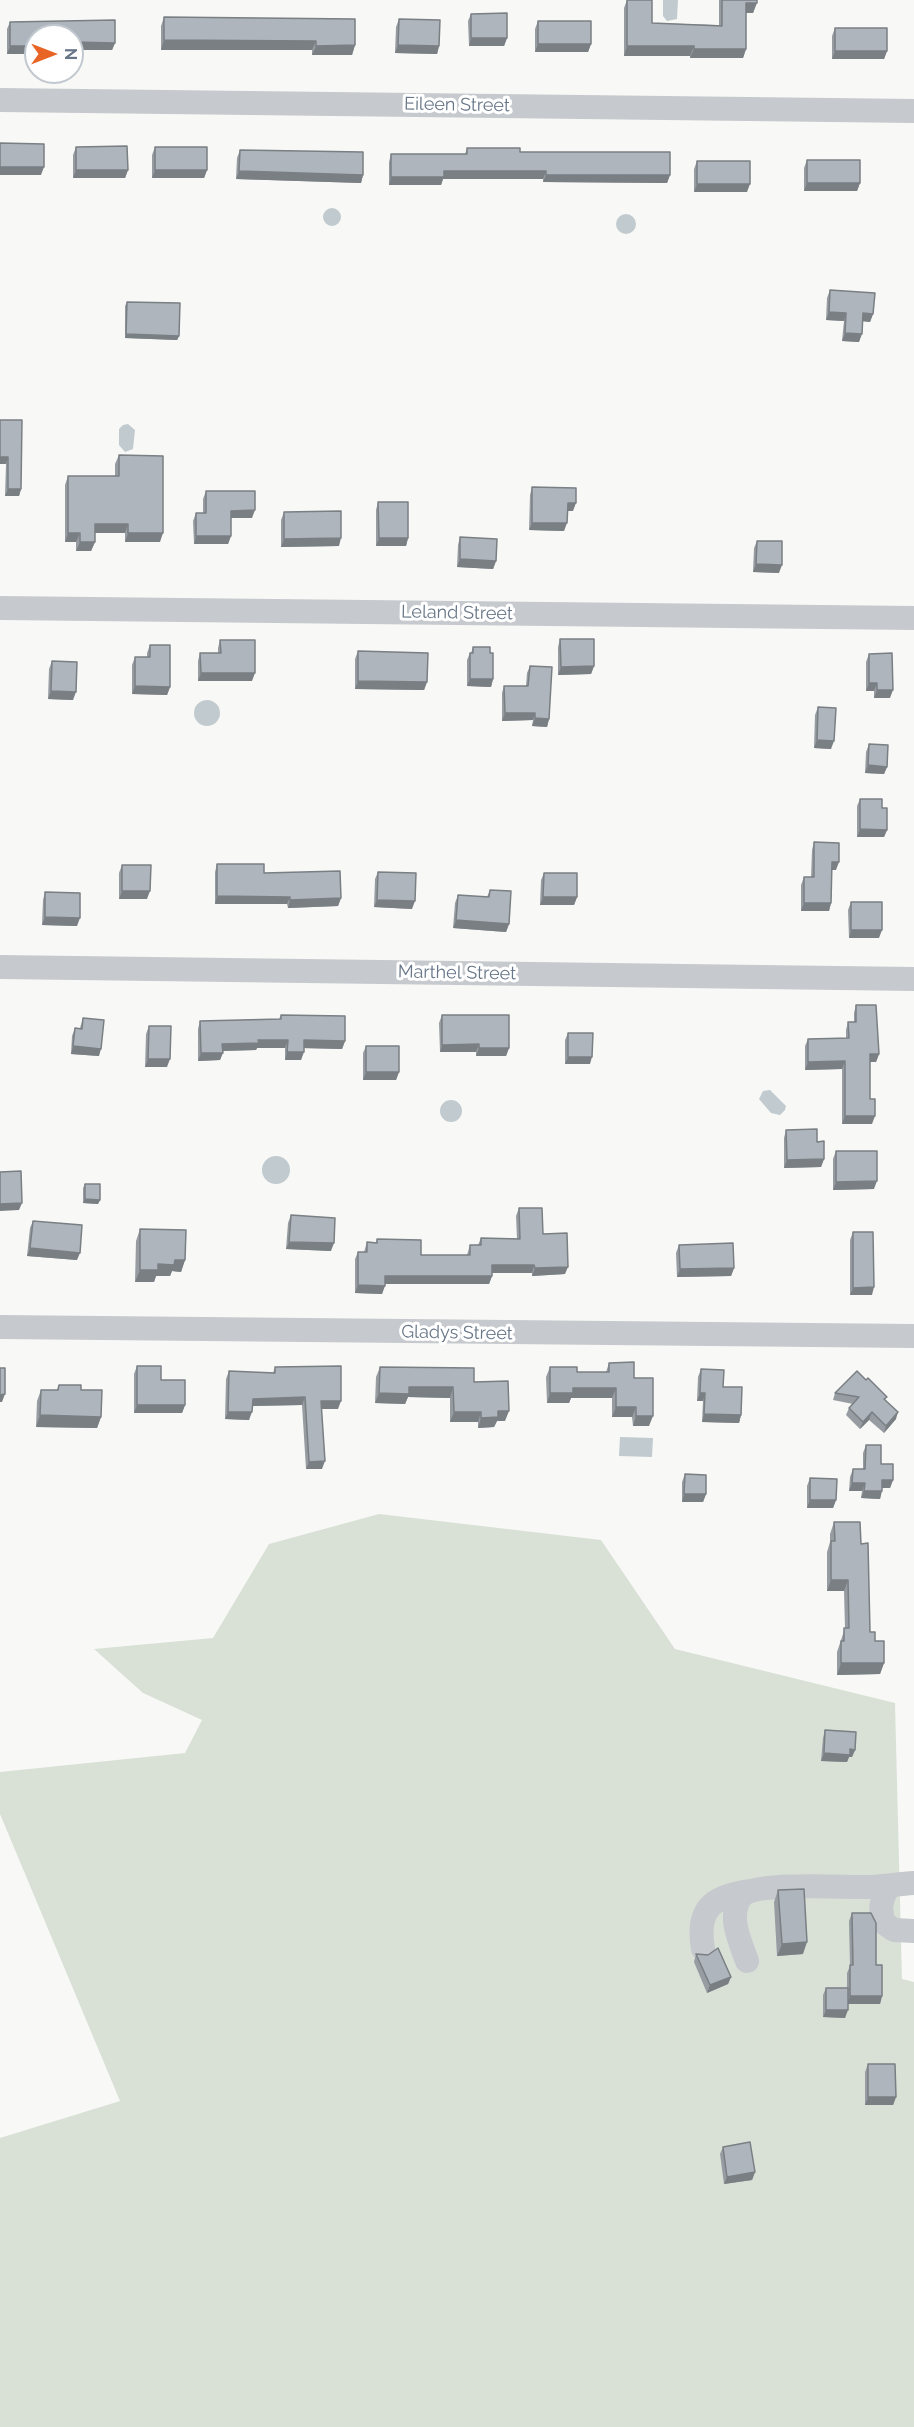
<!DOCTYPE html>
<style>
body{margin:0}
#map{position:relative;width:914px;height:2427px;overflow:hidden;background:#f8f9f6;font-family:Raleway,sans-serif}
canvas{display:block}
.north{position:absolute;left:24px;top:24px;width:60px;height:60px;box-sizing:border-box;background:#fff;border:2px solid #c2c8cf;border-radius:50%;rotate:90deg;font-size:16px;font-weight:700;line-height:24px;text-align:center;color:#677688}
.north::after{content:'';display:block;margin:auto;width:21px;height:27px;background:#e96526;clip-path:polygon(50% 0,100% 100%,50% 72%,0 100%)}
</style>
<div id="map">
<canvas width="914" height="2427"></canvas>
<div class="north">N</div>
</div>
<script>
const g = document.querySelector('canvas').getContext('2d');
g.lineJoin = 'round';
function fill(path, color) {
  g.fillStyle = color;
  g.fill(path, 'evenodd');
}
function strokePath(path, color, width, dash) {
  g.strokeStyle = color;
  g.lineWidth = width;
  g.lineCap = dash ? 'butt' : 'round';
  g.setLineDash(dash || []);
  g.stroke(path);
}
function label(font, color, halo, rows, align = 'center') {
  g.font = font + ' Raleway,sans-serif';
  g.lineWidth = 6;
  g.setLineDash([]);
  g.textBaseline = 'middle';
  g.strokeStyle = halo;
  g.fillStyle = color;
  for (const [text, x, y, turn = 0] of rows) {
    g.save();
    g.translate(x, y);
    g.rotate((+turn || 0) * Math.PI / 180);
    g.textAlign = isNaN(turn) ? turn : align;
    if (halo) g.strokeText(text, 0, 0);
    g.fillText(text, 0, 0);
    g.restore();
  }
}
fill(new Path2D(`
 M379 1514 601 1540 675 1649 895 1703 902 1979 914 1982V2427H0V2138L120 2101 0 1814V1772L185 1753 202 1720 143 1693 94 1649 213 1638 269 1544Z`), '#d9e1d7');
fill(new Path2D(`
 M663 0H678L677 19 667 21 663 16Z
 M323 217a9 9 0 1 1 18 0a9 9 0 1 1-18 0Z
 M616 224a10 10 0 1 1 20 0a10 10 0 1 1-20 0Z
 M128 424 135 430 133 449 125 452 119 445V429L123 425Z
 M194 713a13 13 0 1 1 26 0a13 13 0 1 1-26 0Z
 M770 1090 786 1106 785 1110 780 1115 771 1113 759 1099 763 1091Z
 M440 1111a11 11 0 1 1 22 0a11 11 0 1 1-22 0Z
 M262 1170a14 14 0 1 1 28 0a14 14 0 1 1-28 0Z
 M620 1437 653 1438 652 1457 619 1456Z`), '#c1cacf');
strokePath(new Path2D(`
 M0 100 914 111
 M0 608 914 618
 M0 967 914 979
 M0 1327 914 1336
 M889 1886C881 1899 879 1909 884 1923L894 1930 914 1931
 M703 1949C696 1908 713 1896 751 1891
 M747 1961C740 1941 728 1918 740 1898 752 1880 848 1888 872 1887 886 1886 900 1884 914 1883`), '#c6c9cd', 24);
fill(new Path2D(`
 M627 0 652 23 719 25V0H757L753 13H746V49L743 58H690V56H624V8Z
 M471 14 507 38 504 46H469L468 21Z
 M164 17 355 45 352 55H312V50H161V26Z
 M399 19 439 46 437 54 395 53 396 27Z
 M538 21 591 44 588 52H535V29Z
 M10 22 115 43 112 50 36 36V54H7V29Z
 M835 28 887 51 884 59H832V36Z
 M76 147 128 170 125 178H73V155Z
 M155 147 207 170 204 178H152V155Z
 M467 148 520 152 670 175 667 183 543 182V179H443L441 185H389V162L391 154H465Z
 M240 150 363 175 361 183 236 179 237 158Z
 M807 160 860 183 857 191H804V168Z
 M697 161 747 192H694V169Z
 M830 290 873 314 870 322 863 321 859 342 842 341 844 321 826 320 827 298Z
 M127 302 179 336 177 340 125 338V306Z
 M0 420 21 489 19 496H5L6 464Z
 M119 455 160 542H125V533H95V542L91 551H76V542H65V485L68 476H115V464Z
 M532 487 573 511H567L564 531 529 530 530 495Z
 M206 491 252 518H231V536L228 544H194L193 521 196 513H203V499Z
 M378 502 408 538 406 546H376V510Z
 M284 512 339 546 281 547V520Z
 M460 537 496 561 493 569 457 567 458 545Z
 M757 541 779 573 753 572 754 548Z
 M560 639 594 666 591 674 558 675V647Z
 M220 640 252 681H198V661L200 653H218V648Z
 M150 645 170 687 167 695 132 694V665L135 657H147V653Z
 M473 647 490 653 493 679 491 687 467 686V660L470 653H471Z
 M358 651 427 682 424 690 355 689V659Z
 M869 654 890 698H874V691H866V662Z
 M52 661 73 700 48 699 49 669Z
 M530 666 549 719 547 727 532 726 533 720 502 721V693L504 686H526L527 673Z
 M818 707 831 749 814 748 815 715Z
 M869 744 887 767 884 774 865 773 866 752Z
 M860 799 882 808 887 830 884 837H857V806Z
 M814 842 836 870H832L831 903 829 911H801V885L804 877H811L812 850Z
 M217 864 264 873 341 898 338 906 288 908 287 904H215V872Z
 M122 865 147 899H119V873Z
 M378 872 412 909 374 907 375 879Z
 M544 873 577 897 574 905H540L541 880Z
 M490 890 509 924 506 932 453 928 455 903 458 895 487 897Z
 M45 892 77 926 42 925 43 900Z
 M851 902 879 938H849L848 910Z
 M856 1005 879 1054 876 1062H870V1099L872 1124H842V1069L805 1070V1046L808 1039 846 1038V1030L848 1022H854V1013Z
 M281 1015 345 1041 342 1049 304 1048 301 1060H285V1048H257L256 1050 223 1051 220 1060 198 1061V1029L200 1021 279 1019Z
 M442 1015 509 1048 506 1056H476V1052H440L439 1023Z
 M83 1018 99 1056 71 1054 72 1036 75 1028H80Z
 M149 1026 167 1067H145L146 1034Z
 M568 1033 590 1064H565V1040Z
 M366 1046 399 1072 396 1080H363V1053Z
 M786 1130 817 1142 824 1159 821 1167 784 1168V1138Z
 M836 1151 874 1189 833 1190V1159Z
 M85 1184 100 1200 98 1204 83 1203V1188Z
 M519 1208 543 1234 565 1274 532 1276V1273H492V1276L489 1284H385L382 1294 355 1293V1259L358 1252H364L367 1242 376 1243 377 1239 421 1255H467L470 1245H478L481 1238 517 1239 516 1216Z
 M291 1215 331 1251 286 1249 288 1223Z
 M33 1221 77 1260 27 1256 30 1228Z
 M140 1229 185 1260 181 1272 172 1271 170 1276H156L154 1282H135L136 1241Z
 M853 1232 872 1295H850V1240Z
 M679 1245 734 1268 731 1276 677 1277 676 1253Z
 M609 1363 634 1378 649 1426H633L632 1417H612V1398H571L569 1403H547L546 1377 550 1367 577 1372H606Z
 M137 1366 161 1380 185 1405 182 1413H134V1374Z
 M275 1367 338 1409H322V1469H306L302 1405 252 1406 249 1420 225 1419 226 1379 229 1371 273 1373Z
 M380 1367 474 1382 505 1421H497L494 1427 478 1428V1422H450V1398L408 1397 405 1404 375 1403 376 1377Z
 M701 1369 741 1415 739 1423 702 1422 703 1401H697L698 1377Z
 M866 1380 887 1397 885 1400 896 1419 884 1433 869 1420 860 1429 846 1415 849 1408 853 1404 833 1400 835 1393Z
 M59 1385 81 1390 101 1417 97 1428 36 1427 37 1401 41 1390H57Z
 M866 1445 893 1480 890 1488H882L880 1499 861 1498 862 1491H849L850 1477 853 1469H863V1453Z
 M685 1474 706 1494 703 1502H682V1482Z
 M810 1478 836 1500 833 1508H807V1486Z
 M834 1522 861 1544 870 1632 884 1663 880 1674 837 1675V1652L845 1628 844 1591H827V1552L830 1542V1534Z
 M825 1730 855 1750 852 1757H849L847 1762 821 1761 823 1738Z
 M778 1890 803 1954 777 1956 774 1902Z
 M852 1913 876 1965 882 1996 880 2004H848L845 2018 823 2017V1995L826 1988H847V1973L850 1966 849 1921Z
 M696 1954 708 1955 731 1977 728 1984 707 1993 694 1962Z
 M868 2064 896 2097 893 2105H865V2072Z
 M723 2147 755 2172 752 2180 724 2184 720 2154Z`), '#969ca2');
fill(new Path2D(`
 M746 3H757L753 13H743Z
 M471 38H507L504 46H469Z
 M164 40 316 41 312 50H161Z
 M72 42 115 43 112 50H72Z
 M538 44H591L588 52H535Z
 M355 45 352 55H312L316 46Z
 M398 45 439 46 437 54 395 53Z
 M10 46H36V54H7Z
 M627 46H694L690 56H624Z
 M694 49H746L743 58H690Z
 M835 51H887L884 59H832Z
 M0 167H44L41 175H0Z
 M76 170H128L125 178H73Z
 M155 170H207L204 178H152Z
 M239 171 363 175 361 183 236 179Z
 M444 171H546L543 179H443L441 185H389L391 177Z
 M546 175H670L667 183 543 182Z
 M807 183H860L857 191H804Z
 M697 184H750L747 192H694Z
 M829 312 846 313 844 321 826 320Z
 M863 313 873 314 870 322 860 321Z
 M845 333 862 334 859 342 842 341Z
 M126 334 179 336 177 340 125 338Z
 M0 457H8L6 464H0Z
 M8 489H21L19 496H5Z
 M568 503H576L573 511H565Z
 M255 510 252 518H228L231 511Z
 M532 523H567L564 531 529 530Z
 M95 524H128L125 533H91Z
 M68 533H80L76 542H65Z
 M128 533H163L160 542H125Z
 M196 536H231L228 544H194Z
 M341 538 339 546 281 547 284 539Z
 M379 538H408L406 546H376Z
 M80 542H95L91 551H76Z
 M460 559 496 561 493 569 457 567Z
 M756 564 782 565 779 573 753 572Z
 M594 666 591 674 558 675 561 667Z
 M201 673H255L252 681H198Z
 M470 679H493L491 687 467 686Z
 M358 681 427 682 424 690 355 689Z
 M869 683H877L874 691H866Z
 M135 686 170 687 167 695 132 694Z
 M877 690H893L890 698H874Z
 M51 691 76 692 73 700 48 699Z
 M505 713H535L533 720 502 721Z
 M535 718 549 719 547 727 532 726Z
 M817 740 834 741 831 749 814 748Z
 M868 765 887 767 884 774 865 773Z
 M860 829 887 830 884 837H857Z
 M832 862H839L836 870H829Z
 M122 891H150L147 899H119Z
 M217 896 290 897 287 904H215Z
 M543 897H577L574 905H540Z
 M341 898 338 906 288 908 290 900Z
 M377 900 415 901 412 909 374 907Z
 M804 903H831L829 911H801Z
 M45 917 80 918 77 926 42 925Z
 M456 920 509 924 506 932 453 928Z
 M851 930H882L879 938H849Z
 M258 1040H288L285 1048H257L256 1050 220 1051 222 1044Z
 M304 1040 345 1041 342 1049 301 1048Z
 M479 1044 476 1052H440L442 1045Z
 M73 1046 101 1049 99 1056 71 1054Z
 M479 1048H509L506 1056H476Z
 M287 1052H304L301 1060H285Z
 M201 1053H223L220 1060 198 1061Z
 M870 1054H879L876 1062H867Z
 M568 1057H592L590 1064H565Z
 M148 1059H170L167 1067H145Z
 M845 1061 842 1069 805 1070 808 1062Z
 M366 1072H399L396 1080H363Z
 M845 1116H875L872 1124H842Z
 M824 1159 821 1167 784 1168 787 1160Z
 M877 1181 874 1189 833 1190 836 1182Z
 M85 1199 100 1200 98 1204 83 1203Z
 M22 1203 19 1210 0 1211V1204Z
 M289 1242 334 1243 331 1251 286 1249Z
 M30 1248 80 1253 77 1260 27 1256Z
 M175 1260H185L181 1272 172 1271 170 1276H156L154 1282H135L140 1270Z
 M492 1265H534L532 1273H489Z
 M568 1267 565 1274 532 1276 535 1268Z
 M734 1268 731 1276 677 1277 680 1269Z
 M385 1276H492L489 1284H383Z
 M358 1285 385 1286 382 1294 355 1293Z
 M874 1287 872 1295H850L853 1288Z
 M409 1387H453L450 1398 408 1397 405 1404 375 1403 379 1393Z
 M573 1388H616L612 1398H571L569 1403H547L550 1393Z
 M700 1393H705L703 1401H697Z
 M5 1394 2 1402H0V1395Z
 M305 1397 302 1405 250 1406 253 1399Z
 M321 1401H341L338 1409H318Z
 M137 1405H185L182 1413H134Z
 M616 1407H636L632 1417H612Z
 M498 1411H509L505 1421H497L494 1427 478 1428 481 1418Z
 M228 1412H252L249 1420 225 1419Z
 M454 1412H481L478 1422H450Z
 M872 1412 869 1420 860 1429 863 1422Z
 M898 1412 896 1419 884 1433 886 1426Z
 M704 1414 741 1415 739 1423 702 1422Z
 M40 1415 101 1417 97 1428 36 1427Z
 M636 1416H653L649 1426H633Z
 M325 1461 322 1469H306L309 1462Z
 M882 1480H893L890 1488H880Z
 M852 1483H865L862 1491H849Z
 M864 1491H882L880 1499 861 1498Z
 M684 1494H706L703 1502H682Z
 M810 1500H836L833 1508H807Z
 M831 1580H848L844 1591H827Z
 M841 1663H884L880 1674 837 1675Z
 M850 1749 855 1750 852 1757H849L847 1762 821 1761 824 1753Z
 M807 1942 803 1954 777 1956 782 1944Z
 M731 1977 728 1984 707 1993 710 1985Z
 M850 1996H882L880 2004H847Z
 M826 2010H848L845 2018 823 2017Z
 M868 2097H896L893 2105H865Z
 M755 2172 752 2180 724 2184 727 2177Z`), '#7a7f84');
const building = new Path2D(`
 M627 0H652V23L722 26V0H757V3H746V49H694V46H627Z
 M507 13V38H471V14Z
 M164 17 355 19V45L316 46V41L164 40Z
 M399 19 440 20 439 46 398 45Z
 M115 20V43L72 42V36H36V46H10V22Z
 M538 21H591V44H538Z
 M835 28H887V51H835Z
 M0 143 44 144V167H0Z
 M127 146 128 170H76V147Z
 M155 147H207V170H155Z
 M467 148H520V152H670V175H546V171H444V177H391V154H467Z
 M240 150 363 152V175L239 171Z
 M807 160H860V183H807Z
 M697 161H750V184H697Z
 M830 290 875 293 873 314 863 313 862 334 845 333 846 313 829 312Z
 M127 302 180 303 179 336 126 334Z
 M0 420H22L21 489H8V457H0Z
 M119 455 163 456V533H128V524H95V542H80V533H68V476H119Z
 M532 487 576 488V503H568L567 523H532Z
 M206 491H255V510L231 511V536H196V513H206Z
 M378 502H408V538H379Z
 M341 511V538L284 539V512Z
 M460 537 497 539 496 561 460 559Z
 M757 541H782V565L756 564Z
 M560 639H594V666L561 667Z
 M220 640H255V673H201L200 653H221Z
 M150 645H170V687L135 686V657H150Z
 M473 647H490V653H493V679H470V653H473Z
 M358 651 428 653 427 682 358 681Z
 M892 653 893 690H877V683H869V654Z
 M52 661 77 662 76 692 51 691Z
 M530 666 552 667 549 719 535 718V713H505L504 686H528Z
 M818 707 836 708 834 741 817 740Z
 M869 744 888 745 887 767 868 765Z
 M860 799H882V808H887V830L860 829Z
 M814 842 839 843V862H832L831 903H804V877H814Z
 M217 864H264V873L340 871 341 898 290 900V897L217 896Z
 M122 865H151L150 891H122Z
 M378 872 416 873 415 901 377 900Z
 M544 873H577V897H543Z
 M490 890 511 891 509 924 456 920 458 895 489 897Z
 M45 892 80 893V918L45 917Z
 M851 902H882V930H851Z
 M856 1005H876L879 1054H870V1099H875V1116H845V1061L808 1062V1039L849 1038 848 1022H856Z
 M281 1015 345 1016V1041L304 1040V1052H287L288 1040H258L259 1043 222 1044 223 1053H201L200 1021 281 1019Z
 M442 1015H509V1048H479V1044L442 1045Z
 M83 1018 104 1020 101 1049 73 1046 75 1028 82 1029Z
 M149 1026H171L170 1059H148Z
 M568 1033H593L592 1057H568Z
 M366 1046H399V1072H366Z
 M817 1129V1142L824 1141V1159L787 1160 786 1130Z
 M836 1151H877V1181L836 1182Z
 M21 1171 22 1203 0 1204V1172Z
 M85 1184H100V1200L85 1199Z
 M519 1208H542L543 1234 567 1233 568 1267 535 1268 534 1265H492V1276H385V1286L358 1285V1252H367V1242L377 1243V1239L421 1240V1255H470V1245H481V1238L520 1239Z
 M291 1215 335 1218 334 1243 289 1242Z
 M33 1221 82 1225 80 1253 30 1248Z
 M140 1229 186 1230 185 1260H175L174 1265 158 1264V1270H140Z
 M853 1232H873L874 1287 853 1288Z
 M733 1243 734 1268 680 1269 679 1245Z
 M634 1362V1378H653V1416H636V1407H616V1388H573V1393H550V1367H577V1372H609V1363Z
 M137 1366H161V1380H185V1405H137Z
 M341 1366V1401H321L325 1461 309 1462 305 1397 253 1399 252 1412H228L229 1371 275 1373V1367Z
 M380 1367 474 1368V1382L508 1381 509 1411H498V1417L481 1418V1412H454L453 1387H409V1394L379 1393Z
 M0 1368H5V1394L0 1395Z
 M701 1369 724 1370 723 1387H742L741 1415 704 1414 705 1393H700Z
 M857 1371 866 1380 868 1378 887 1397 884 1399 898 1412 886 1426 872 1412 863 1422 849 1408 859 1397 835 1393Z
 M59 1385H81V1390H102L101 1417 40 1415 41 1390H58Z
 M866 1445H881V1464H893V1480H882V1491H864L865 1483H852L853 1469H865Z
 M685 1474 706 1475V1494H684Z
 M810 1478 837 1479 836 1500H810Z
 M834 1522H860L861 1544 868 1543 870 1632H875V1641H884V1663H841V1641H844V1628H849L848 1580H831V1541H835Z
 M825 1730 856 1732 855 1750 850 1749V1755L824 1753Z
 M804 1889 807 1942 782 1944 778 1890Z
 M852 1913H871L876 1923V1965H882V1996H850V1965H853Z
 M718 1948 731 1977 710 1985 696 1954 708 1955Z
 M826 1988H848V2010H826Z
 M868 2064H895L896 2097H868Z
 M750 2142 755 2172 727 2177 723 2147Z`);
fill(building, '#aeb5bc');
strokePath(building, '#7a7f84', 1.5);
label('18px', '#677688', '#fff', [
 ["Eileen Street",457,105,1],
 ["Leland Street",457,613,1],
 ["Marthel Street",457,973,1],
 ["Gladys Street",457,1333,1]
]);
</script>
